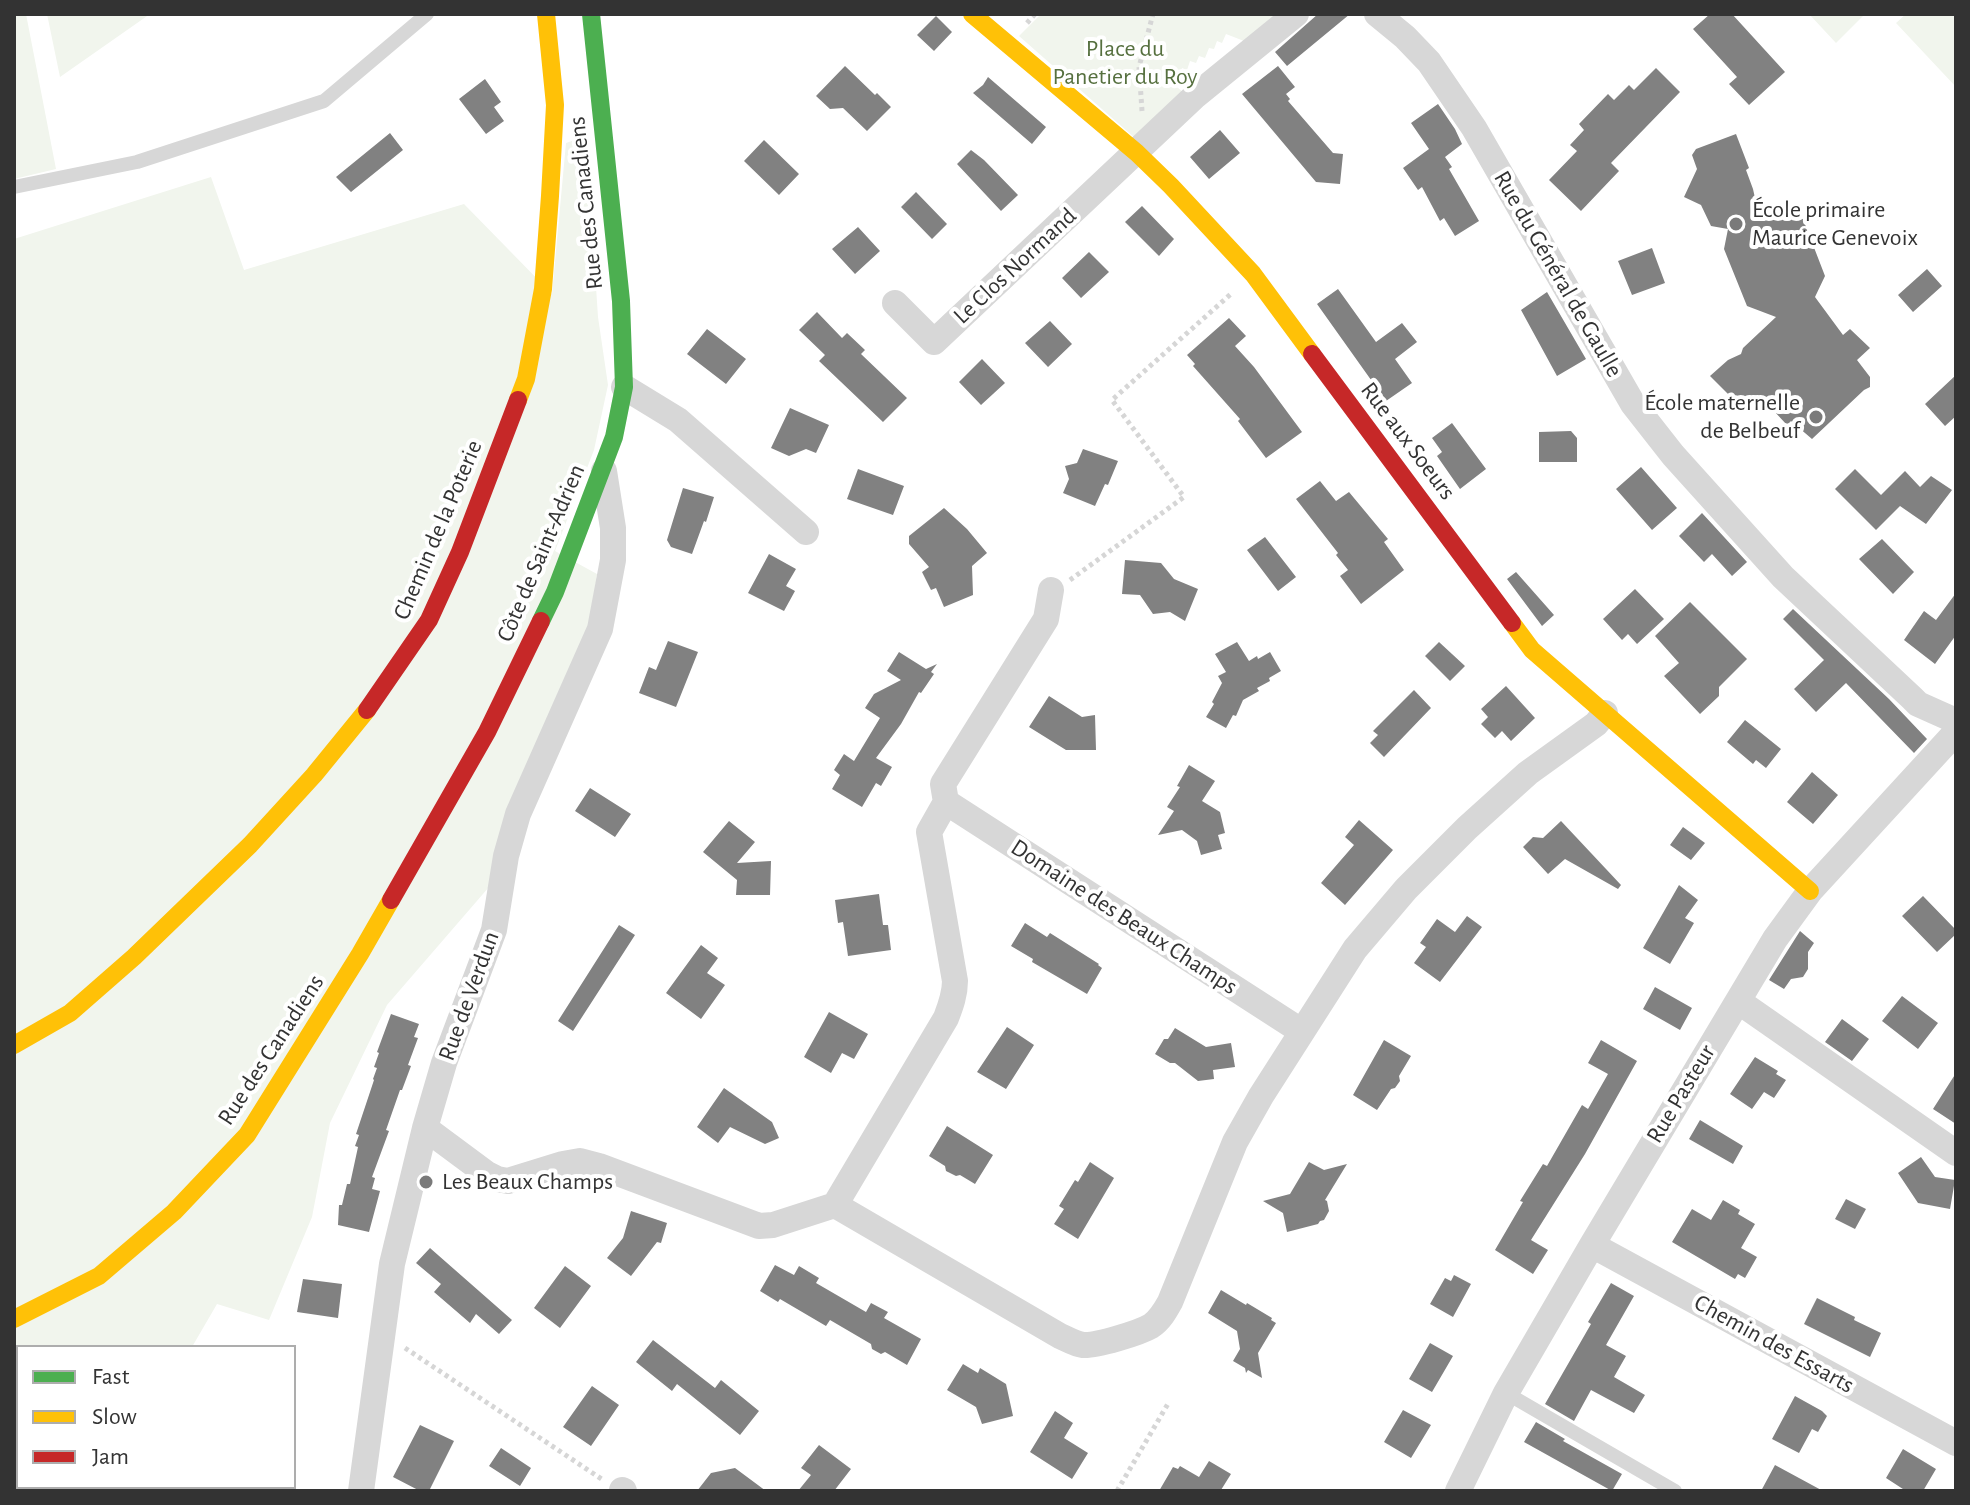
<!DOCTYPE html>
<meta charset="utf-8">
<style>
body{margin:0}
#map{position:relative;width:1970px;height:1505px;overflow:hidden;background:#fff;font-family:"Alegreya Sans",sans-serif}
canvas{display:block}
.frame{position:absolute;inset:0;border:16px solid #333;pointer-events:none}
.legend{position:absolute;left:16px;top:1345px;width:280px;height:144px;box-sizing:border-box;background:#fff;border:2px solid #adadad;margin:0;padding:10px 14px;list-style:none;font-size:24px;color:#333}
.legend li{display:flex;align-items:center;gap:16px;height:40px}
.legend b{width:40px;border:2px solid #adadad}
</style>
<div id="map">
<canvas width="1970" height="1505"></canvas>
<div class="frame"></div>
<ul class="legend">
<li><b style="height:10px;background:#4caf50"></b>Fast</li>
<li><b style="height:10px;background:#ffc107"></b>Slow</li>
<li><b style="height:10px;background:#c62828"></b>Jam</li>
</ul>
</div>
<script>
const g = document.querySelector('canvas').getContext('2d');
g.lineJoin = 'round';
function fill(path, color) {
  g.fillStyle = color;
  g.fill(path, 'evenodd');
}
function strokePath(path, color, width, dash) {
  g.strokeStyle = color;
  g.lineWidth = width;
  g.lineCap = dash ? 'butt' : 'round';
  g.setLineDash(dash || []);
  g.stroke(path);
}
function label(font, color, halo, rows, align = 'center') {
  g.font = font + ' "Alegreya Sans",sans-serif';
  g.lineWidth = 8;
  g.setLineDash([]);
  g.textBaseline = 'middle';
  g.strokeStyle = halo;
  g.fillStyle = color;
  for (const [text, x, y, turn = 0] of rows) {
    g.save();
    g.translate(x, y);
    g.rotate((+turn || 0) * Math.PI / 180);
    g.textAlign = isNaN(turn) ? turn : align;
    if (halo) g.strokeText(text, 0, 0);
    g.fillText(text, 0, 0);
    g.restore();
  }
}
fill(new Path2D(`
 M14 14H26L56 169 14 179Z
 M47 14H150L60 77Z
 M1041 14H1277L1244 41 1226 34 1222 43 1217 41 1214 49 1209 48 1205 58 1199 56 1196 63 1190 61 1187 70 1182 68 1179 77 1174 76 1172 83 1183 92 1136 139 1019 36Z
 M1809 14H1865L1836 43Z
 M1906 14H1956V87L1896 23Z
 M586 136 598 317 608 385 594 450 555 551 597 574 591 621 489 887 387 1005 330 1123 312 1217 269 1320 217 1304 192 1347H18V1454L14 1456V239L211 177 244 270 464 204 552 294 566 143Z`), '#f1f5ed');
fill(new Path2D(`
 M1318 14H1350L1287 66 1275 52Z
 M1710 14H1732L1785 72 1749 105 1729 84 1737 77 1693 29Z
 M936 16 952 32 934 51 917 35Z
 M845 66 875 95 877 93 891 107 867 131 843 108 830 109 816 96Z
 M1278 66 1295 87 1286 94 1290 99 1288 101 1333 153 1343 154 1340 184 1316 182 1242 94Z
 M1656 68 1680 92 1611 163 1619 171 1581 211 1549 180 1577 151 1570 145 1584 130 1579 124 1608 94 1614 100 1629 85 1634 90Z
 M988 77 1046 127 1032 144 973 93 983 85Z
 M485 79 501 102 494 107 504 121 486 134 459 99Z
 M1438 104 1455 129 1462 144 1445 157 1452 167 1449 169 1479 221 1455 236 1444 218 1440 221 1422 187 1418 190 1403 168 1429 149 1411 123Z
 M1220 130 1240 153 1209 179 1190 157Z
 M390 133 403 150 351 192 336 177Z
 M1736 134 1749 168 1746 170 1753 189 1757 207 1776 205 1780 208 1785 214 1803 219 1825 276 1815 297 1843 335 1850 329 1870 348 1857 360 1870 377V387L1864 390 1812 439 1791 421 1787 425 1773 410 1768 398 1739 396 1734 400 1710 376 1728 360 1741 354 1743 348 1776 317 1747 306 1724 249 1728 229 1711 226 1701 205 1684 197 1697 169 1692 155 1696 149Z
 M764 140 799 174 779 195 744 161Z
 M971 150 984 160 1018 195 1001 211 957 164Z
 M916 192 947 224 932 239 901 207Z
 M1142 206 1174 239 1159 256 1125 222Z
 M858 227 880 251 855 274 832 249Z
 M1652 248 1665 283 1632 295 1618 261Z
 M1089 252 1109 272 1081 298 1062 278Z
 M1927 269 1942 286 1913 312 1898 295Z
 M1338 289 1376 342 1402 323 1417 342 1395 359 1412 383 1386 401 1317 304Z
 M1547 292 1586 359 1557 376 1521 310Z
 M817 312 842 338 847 333 865 350 861 354 907 398 883 422 819 361 825 355 799 330Z
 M1229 318 1246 336 1235 346 1254 367 1302 432 1266 458 1238 421 1240 419 1193 366 1195 364 1187 355Z
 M1050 321 1072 344 1048 367 1025 343Z
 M707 329 746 359 726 384 687 354Z
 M982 359 1005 383 981 405 959 382Z
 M1956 375V416L1945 426 1925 404Z
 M790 408 829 425 816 453 806 449 789 456 771 448Z
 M1452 423 1486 469 1460 489 1437 456 1442 452 1432 438Z
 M1571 431 1577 438V462H1539V432Z
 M1083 449 1118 461 1108 485 1105 484 1095 506 1063 493 1069 479 1065 466 1077 463Z
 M1641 467 1677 508 1652 530 1616 489Z
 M858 469 904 486 893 515 847 499Z
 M1855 469 1881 495 1905 471 1920 487 1931 476 1952 490 1926 524 1900 506 1876 530 1835 489Z
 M1320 481 1336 501 1349 492 1388 539 1384 542 1404 570 1361 604 1340 576 1348 570 1336 555 1338 553 1296 499Z
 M683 488 714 497 706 522 704 521 692 554 671 547 667 540Z
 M944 508 967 529 987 553 972 566 973 595 944 607 936 588 931 590 922 572 929 567 909 544V536Z
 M1702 513 1747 562 1732 576 1712 554 1704 562 1679 536Z
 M1265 537 1296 577 1278 591 1247 550Z
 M1882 539 1914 572 1893 594 1859 559Z
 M769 554 796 569 786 586 795 591 784 611 748 593Z
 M1125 560 1161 563 1174 579 1198 589 1185 621 1170 612 1153 614 1140 595 1122 594Z
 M1516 572 1554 615 1542 626 1507 579Z
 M1635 589 1664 619 1637 644 1628 634 1622 640 1603 619Z
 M1956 593V635L1935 664 1904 640 1924 611 1936 620Z
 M1690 602 1747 659 1719 687V696L1700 714 1664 676 1679 663 1655 636Z
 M1793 609 1889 699 1927 739 1914 753 1846 683 1816 712 1794 689 1824 660 1783 619Z
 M668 641 698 652 676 707 639 693 649 667 656 670Z
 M1237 642 1249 661 1257 656 1258 659 1270 652 1281 671 1269 678 1270 681 1257 688 1259 691 1243 700 1236 716 1233 715 1226 728 1206 717 1214 704 1212 702 1222 683 1218 676 1226 672 1215 654Z
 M1439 642 1465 666 1450 681 1425 656Z
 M899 652 926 669 937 664 931 672 934 674 921 693 919 692 901 724 876 758 892 767 881 786 876 783 862 807 832 789 840 775 834 770 844 754 854 761 880 718 865 708 874 694 901 680 887 671Z
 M1506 686 1535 718 1511 741 1502 731 1495 738 1481 724 1488 717 1481 709Z
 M1414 690 1431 708 1384 757 1370 743 1378 735 1373 731Z
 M1049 696 1082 717 1095 715 1096 750H1066L1029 727Z
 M1745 720 1781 749 1766 768 1756 760 1753 764 1727 742Z
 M1189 765 1215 781 1202 801 1220 812 1225 833 1218 835 1222 849 1201 855 1197 841 1182 830 1158 835 1174 811 1167 807 1180 787 1177 786Z
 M1812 772 1838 795 1813 824 1787 802Z
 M590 788 631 814 615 837 575 811Z
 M1359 820 1393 850 1345 905 1321 883 1354 845 1345 837Z
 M729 821 755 842 737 863 771 861 770 895H736L737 880 703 852Z
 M1561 821 1621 885 1618 889 1565 859 1548 874 1523 847 1533 837 1543 838Z
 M1683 827 1705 843 1691 860 1670 845Z
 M1679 885 1698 900 1685 918 1694 923 1670 964 1643 948Z
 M879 894 883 925H888L891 950 848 956 843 922 838 923 835 900Z
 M1923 896 1956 930V934L1937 952 1902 916Z
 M1467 916 1482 927 1440 982 1414 963 1426 947 1420 943 1437 919 1455 932Z
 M1025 923 1047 937 1050 933 1099 964 1098 965 1102 968 1087 994 1032 962 1033 959 1011 946Z
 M619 925 635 935 573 1031 558 1021Z
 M1800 931 1814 943 1808 952V969L1803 977 1791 979 1784 989 1769 980Z
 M701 945 718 958 707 973 725 985 701 1019 666 993Z
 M1655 987 1692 1008 1680 1030 1643 1009Z
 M1902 996 1938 1023 1918 1049 1882 1021Z
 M829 1012 868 1034 854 1059 842 1053 831 1073 804 1057Z
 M391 1014 419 1024 414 1037 418 1038 408 1065 411 1066 402 1090H400L386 1130 389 1131 372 1177 375 1178 372 1189 380 1191 369 1232 338 1225 339 1205H342L347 1184H350L358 1147 355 1146 359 1135 356 1134 374 1080 373 1079 377 1068 374 1067 379 1053 377 1052Z
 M1842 1019 1869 1039 1852 1061 1825 1042Z
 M1007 1027 1034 1045 1006 1089 977 1072Z
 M1175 1028 1206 1047 1231 1043 1235 1067 1213 1070 1214 1079 1198 1081 1175 1063H1170L1155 1054 1164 1039H1168Z
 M1384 1040 1411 1056 1399 1076 1400 1081 1395 1088 1391 1089 1377 1110 1353 1095Z
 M1601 1040 1637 1061 1585 1154 1531 1240 1548 1250 1533 1274 1495 1250 1523 1202 1520 1201 1543 1164 1547 1166 1582 1105 1588 1109 1608 1074 1588 1063Z
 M1755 1057 1778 1071 1776 1074 1786 1080 1774 1098 1764 1092 1752 1109 1730 1094Z
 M1956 1073V1124L1933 1109Z
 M724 1088 772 1122 779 1138 765 1144 730 1127 718 1143 697 1127Z
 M1700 1120 1743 1146 1733 1164 1689 1139Z
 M947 1126 993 1155 975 1184 960 1175 956 1176 946 1171 945 1166 929 1156Z
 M1921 1157 1935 1177 1955 1180 1950 1209 1918 1203 1898 1173Z
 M1090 1162 1114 1178 1078 1239 1054 1224 1064 1209 1059 1206 1075 1180 1078 1182Z
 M1309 1162 1324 1170 1347 1164 1325 1200 1327 1201 1329 1211 1324 1220 1320 1221 1318 1224 1287 1232 1283 1213 1263 1201 1290 1194Z
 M1846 1199 1866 1209 1855 1229 1835 1219Z
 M1723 1200 1740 1210 1738 1214 1755 1224 1741 1248 1757 1257 1745 1278 1738 1274 1735 1279 1672 1242 1692 1209 1711 1220Z
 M631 1211 667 1223 661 1243 657 1242 631 1276 607 1258 623 1238Z
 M430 1248 512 1320 499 1334 476 1314 470 1323 434 1292 441 1284 416 1263Z
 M775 1265 794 1275 799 1266 819 1278 816 1283 866 1312 871 1303 888 1312 884 1318 921 1339 907 1365 885 1352 881 1354 872 1349 871 1344 830 1320 826 1326 780 1299 778 1302 760 1291Z
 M565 1266 591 1286 560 1328 534 1308Z
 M1454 1275 1471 1284 1453 1317 1430 1304 1445 1278 1451 1281Z
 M303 1279 342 1284 338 1318 297 1312Z
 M1611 1283 1634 1296 1606 1345 1626 1356 1614 1377 1645 1395 1634 1413 1591 1390 1574 1421 1545 1404 1591 1324 1588 1322Z
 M1221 1290 1246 1305 1247 1303 1272 1318 1271 1320 1276 1323 1258 1353 1262 1378 1248 1370 1246 1373 1245 1368 1233 1361 1240 1349 1237 1331 1208 1313Z
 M1817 1298 1855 1317 1854 1320 1881 1333 1870 1357 1804 1324Z
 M653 1340 715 1388 721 1380 759 1411 740 1435 677 1384 672 1391 636 1362Z
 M1430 1343 1453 1356 1432 1392 1409 1379Z
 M963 1364 978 1373 980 1368 1006 1384 1013 1416 982 1424 976 1407 947 1390Z
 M592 1386 619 1405 591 1446 563 1427Z
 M1795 1396 1822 1411 1827 1416 1818 1432 1812 1429 1799 1453 1772 1439Z
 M1403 1410 1431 1425 1411 1458 1384 1442Z
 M1055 1411 1073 1423 1064 1438 1088 1453 1072 1479 1030 1452Z
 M1536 1422 1565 1439 1563 1441 1622 1474 1612 1491 1524 1442Z
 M420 1425 454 1441 429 1491H420L393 1477Z
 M819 1445 851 1469 834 1491H798L811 1475 801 1468Z
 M501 1448 531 1468 520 1486 489 1466Z
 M1903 1449 1936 1469 1923 1491H1906L1886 1478Z
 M1209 1461 1231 1474 1221 1490 1222 1491H1159L1173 1467 1178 1469 1180 1466 1199 1477Z
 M1775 1465 1823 1491H1761Z
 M735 1468 766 1491H697L711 1473Z`), '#818181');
strokePath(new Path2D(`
 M1027 23 1035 14
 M1142 111 1139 67 1153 14
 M1070 580 1184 497 1112 400 1232 293
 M405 1348 603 1480
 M1117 1491 1169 1402`), '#d6d6d6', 5, [4, 4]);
strokePath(new Path2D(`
 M14 187 137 162 324 101 427 14
 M1506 1393 1675 1491`), '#d7d7d7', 14);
strokePath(new Path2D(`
 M1377 14 1405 37 1429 62 1474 128 1633 404 1673 455 1783 577 1912 698 1918 704 1956 721
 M895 303 934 342 1194 97 1296 14
 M624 387 678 420 806 532
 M946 802 1301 1031
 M1738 1001 1956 1153
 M425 1128 487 1174 497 1179 508 1181 563 1164 580 1161 599 1166 759 1226 773 1225 835 1205 946 1018C951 1005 955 994 955 981L929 832 946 802 943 784 1046 619 1051 590
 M835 1205 1060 1336C1067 1339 1075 1344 1083 1345 1096 1346 1139 1333 1151 1326 1160 1320 1165 1311 1170 1302L1235 1142 1261 1096 1355 949 1406 889 1467 828 1528 773 1596 724 1605 713
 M1592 1245 1956 1443
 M622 1490 624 1491
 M361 1491 392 1264 425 1128 444 1063 494 930 506 856 518 814 600 629 613 560V528L604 471
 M1458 1491 1506 1393 1592 1245 1775 939 1810 891 1956 732`), '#d7d7d7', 26);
strokePath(new Path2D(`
 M541 621 555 592 614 437 624 387 621 301 591 14`), '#4caf50', 18);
strokePath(new Path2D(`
 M972 14 1137 153 1171 186 1253 274 1312 354
 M518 400 526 379 543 289 550 196 555 105 546 14
 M1512 623 1532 650 1810 891
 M14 1045 70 1013 134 957 250 845 314 775 367 710
 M14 1319 99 1276 174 1212 247 1135 360 954 391 900`), '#ffc107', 18);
strokePath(new Path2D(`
 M1312 354 1512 623
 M367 710 429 620 460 552 518 400
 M391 900 487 732 541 621`), '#c62828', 18);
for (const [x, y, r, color] of [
 [1736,224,8,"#7a7a7a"],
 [1816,417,8,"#7a7a7a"],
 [426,1182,8,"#7a7a7a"]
]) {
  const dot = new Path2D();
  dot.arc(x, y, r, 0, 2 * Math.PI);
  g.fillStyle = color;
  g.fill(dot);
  strokePath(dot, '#fff', 3);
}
label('24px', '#56703f', '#fff', [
 ["Place du",1125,49],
 ["Panetier du Roy",1125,77]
]);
label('24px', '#333', '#fff', [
 ["Rue des Canadiens",586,203,-96],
 ["Le Clos Normand",1015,266,-43],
 ["Rue du Général de Gaulle",1558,274,60],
 ["Rue aux Soeurs",1408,441,53],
 ["Chemin de la Poterie",438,530,-67],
 ["Côte de Saint-Adrien",541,553,-67],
 ["Domaine des Beaux Champs",1124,917,33],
 ["Rue de Verdun",469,996,-70],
 ["Rue des Canadiens",271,1050,-57],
 ["Rue Pasteur",1681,1094,-59],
 ["Chemin des Essarts",1774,1344,29]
]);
label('24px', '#333', '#fff', [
 ["École primaire",1752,210],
 ["Maurice Genevoix",1752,238],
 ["École maternelle",1800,403,"right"],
 ["de Belbeuf",1800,431,"right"],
 ["Les Beaux Champs",442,1182]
], 'left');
</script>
